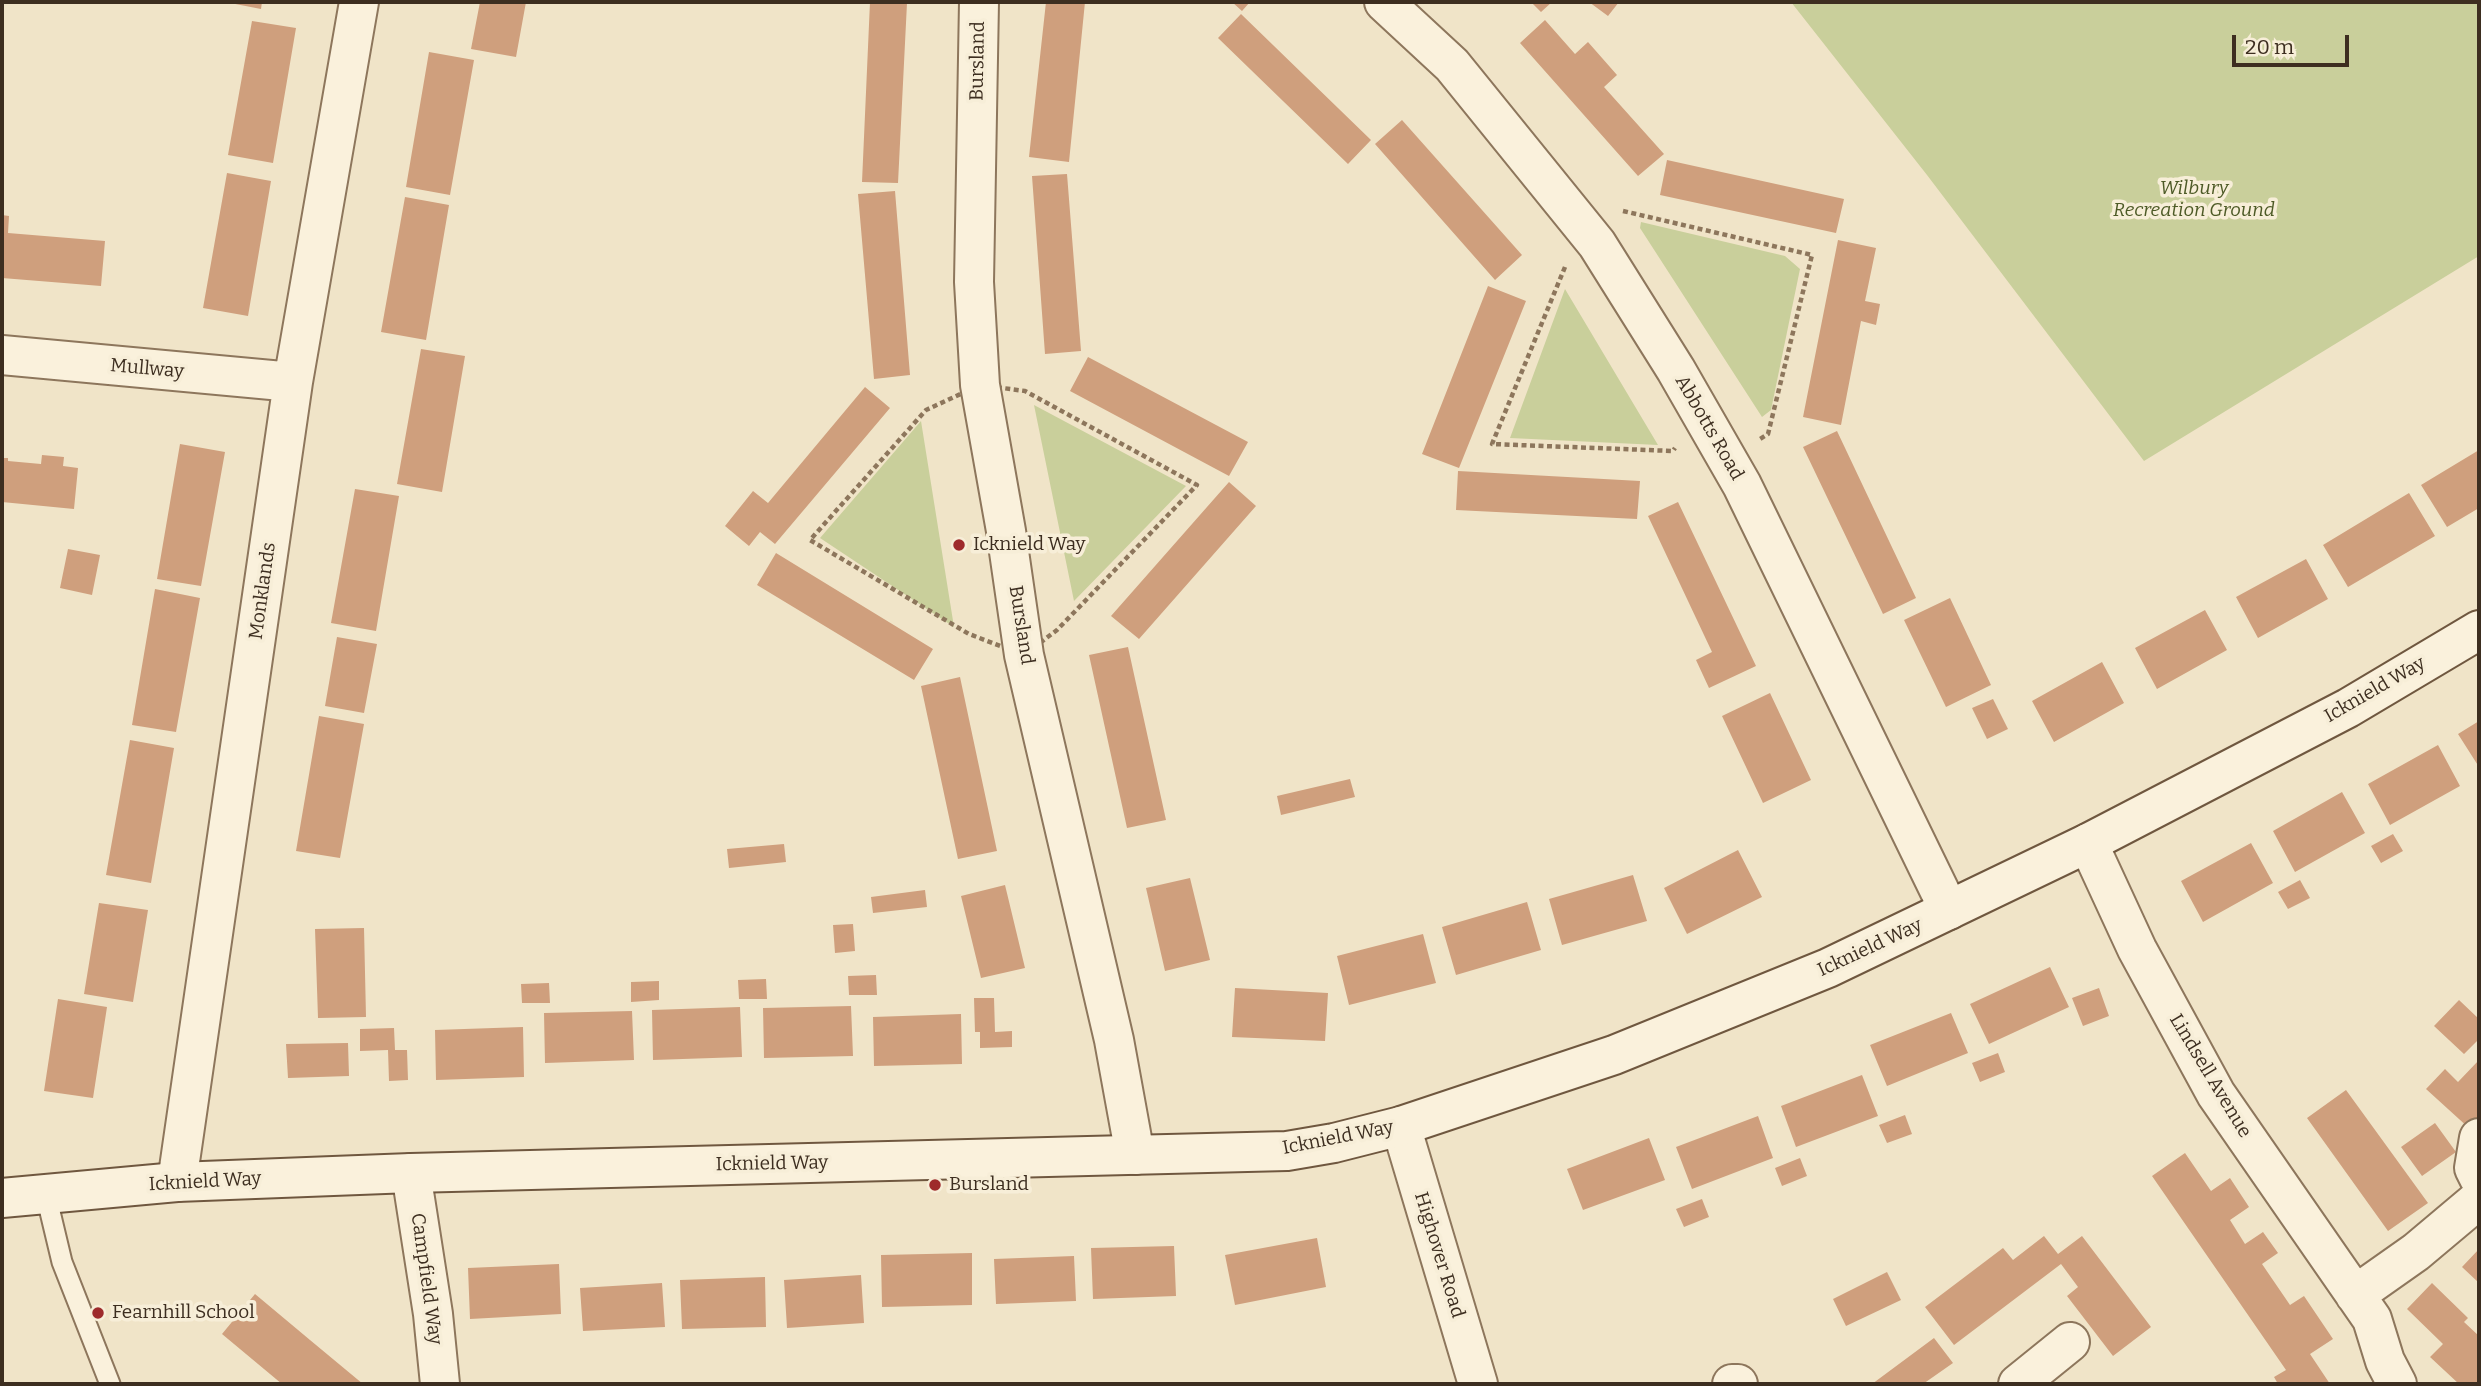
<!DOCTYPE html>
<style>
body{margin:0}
#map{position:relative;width:2481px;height:1386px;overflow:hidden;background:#f0e4c8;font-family:Bitter,serif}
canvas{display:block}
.frame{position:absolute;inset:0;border:4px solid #3d2e20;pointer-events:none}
.scale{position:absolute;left:2232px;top:35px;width:117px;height:32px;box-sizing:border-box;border:4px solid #3d2e20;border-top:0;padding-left:9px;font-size:21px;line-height:24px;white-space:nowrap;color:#3d2e20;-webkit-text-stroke:5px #f7eed8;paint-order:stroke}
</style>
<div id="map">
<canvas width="2481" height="1386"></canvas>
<div class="frame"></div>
<div class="scale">20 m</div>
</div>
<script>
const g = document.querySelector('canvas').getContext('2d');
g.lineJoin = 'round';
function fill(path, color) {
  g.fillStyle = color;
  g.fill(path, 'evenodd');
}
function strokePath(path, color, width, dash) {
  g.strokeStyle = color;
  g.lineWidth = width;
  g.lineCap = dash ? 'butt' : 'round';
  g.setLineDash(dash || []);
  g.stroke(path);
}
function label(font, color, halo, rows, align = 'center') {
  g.font = font + ' Bitter,serif';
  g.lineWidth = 7;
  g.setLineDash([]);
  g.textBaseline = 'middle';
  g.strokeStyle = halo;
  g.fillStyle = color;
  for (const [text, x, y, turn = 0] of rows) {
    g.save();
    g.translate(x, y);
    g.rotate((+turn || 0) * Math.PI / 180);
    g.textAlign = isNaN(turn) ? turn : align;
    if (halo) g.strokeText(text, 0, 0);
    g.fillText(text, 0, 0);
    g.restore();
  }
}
fill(new Path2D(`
 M1791 2H2479V256L2144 461 1927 175Z
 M1641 222 1785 256 1800 269 1771 410 1762 417 1640 228Z
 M1565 289 1658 445 1510 438Z
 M1034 405 1186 486 1074 601Z
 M921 421 954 627 820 538Z`), '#c9cf9b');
fill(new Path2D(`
 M225 2H262L261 9Z
 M480 2H526L516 57 471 49Z
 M870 2 907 3 898 183 862 182Z
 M1046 2H1085L1069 162 1029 157Z
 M1232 2H1250L1242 11Z
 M1531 2H1552L1541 12Z
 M1589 2H1619L1608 16Z
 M1241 14 1371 140 1348 164 1218 38Z
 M1545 20 1575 54 1588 42 1617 75 1604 87 1664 154 1638 176 1520 43Z
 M252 21 296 28 273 163 228 155Z
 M429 52 474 60 450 195 406 187Z
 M1402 120 1522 255 1495 280 1375 144Z
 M1667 160 1844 199 1836 233 1660 195Z
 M227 173 271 181 248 316 203 308Z
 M1067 174 1081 351 1045 354 1032 176Z
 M895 191 910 375 874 379 858 194Z
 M405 197 449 205 426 340 381 332Z
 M2 215 9 216 8 233 105 241 101 286 2 278Z
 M1838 240 1876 248 1865 301 1880 304 1876 325 1861 321 1841 425 1803 417Z
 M1488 286 1526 301 1459 468 1422 454Z
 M421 349 465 356 442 492 397 484Z
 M1088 357 1248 442 1229 476 1070 391Z
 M865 387 890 408 775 544 760 532 749 546 725 526 753 491 768 503Z
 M1837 431 1916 598 1883 614 1803 447Z
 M180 444 225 452 201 586 157 579Z
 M2479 450V508L2447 527 2421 485Z
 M42 455 64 457 63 466 78 468 74 509 2 502V458H8V461L41 464Z
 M1458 471 1640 481 1637 519 1456 510Z
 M1229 482 1256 506 1139 639 1111 616Z
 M355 489 399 496 376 631 331 623Z
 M2409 493 2435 536 2348 587 2323 545Z
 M1678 502 1756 666 1709 688 1696 660 1712 652 1648 516Z
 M68 549 100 555 92 595 60 588Z
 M776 553 933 649 914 680 757 585Z
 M2306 559 2328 599 2258 638 2236 597Z
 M155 589 200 598 176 732 132 725Z
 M1950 598 1991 685 1946 707 1904 620Z
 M2205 610 2227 650 2157 689 2135 648Z
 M337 637 377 644 364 713 325 706Z
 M1128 647 1166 820 1127 828 1089 655Z
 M2102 662 2124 703 2054 742 2032 701Z
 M960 677 997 851 958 859 921 686Z
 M1770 693 1811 780 1763 803 1722 716Z
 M1993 699 2008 729 1987 739 1972 708Z
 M319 716 364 724 340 858 296 851Z
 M2479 721V767L2458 734Z
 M130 740 174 748 151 883 106 875Z
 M2438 745 2460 786 2390 825 2368 784Z
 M1350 779 1355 797 1281 815 1277 796Z
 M2342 792 2365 833 2295 872 2273 831Z
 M2393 834 2403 851 2381 863 2371 846Z
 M2251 843 2273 883 2203 922 2181 881Z
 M784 844 786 862 729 868 727 849Z
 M1738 850 1762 897 1687 934 1664 888Z
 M1633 875 1647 921 1562 945 1549 899Z
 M1190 878 1210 960 1165 971 1146 888Z
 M2300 880 2310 898 2288 909 2278 892Z
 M1005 885 1025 968 981 978 961 896Z
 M925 890 927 907 873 913 871 897Z
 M1527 902 1541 950 1456 975 1442 927Z
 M99 903 148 910 133 1002 84 994Z
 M853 924 855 951 835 953 833 925Z
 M364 928 366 1017 318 1018 315 929Z
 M1423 934 1436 983 1349 1005 1337 956Z
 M2050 967 2069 1007 1989 1044 1970 1004Z
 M876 975 877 995H849L848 976Z
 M766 979 767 999H739L738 980Z
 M659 981V1000L631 1002V982Z
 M549 983 550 1003H522L521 984Z
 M1235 988 1328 993 1325 1041 1232 1037Z
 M2099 988 2109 1016 2083 1026 2072 998Z
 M974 998H994L995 1032 1012 1031V1047L980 1048V1032H975Z
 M58 999 107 1007 93 1098 44 1091Z
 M2459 1000 2479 1019V1039L2464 1054 2434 1026Z
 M851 1006 853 1056 764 1058 763 1008Z
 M740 1007 742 1057 653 1060 652 1010Z
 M632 1011 634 1060 545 1063 544 1013Z
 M1951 1013 1968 1053 1887 1086 1870 1045Z
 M961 1014 962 1064 874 1066 873 1017Z
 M523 1027 524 1077 436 1080 435 1030Z
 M394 1028 395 1050H407L408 1080 389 1081 388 1050 360 1051V1029Z
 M348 1043 349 1076 288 1078 286 1044Z
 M1998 1053 2005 1072 1980 1082 1972 1063Z
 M2479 1060V1119L2470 1129 2426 1089 2445 1069 2458 1082Z
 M1862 1075 1878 1116 1796 1147 1781 1106Z
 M2346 1090 2428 1203 2388 1231 2307 1118Z
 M1905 1115 1912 1134 1887 1143 1879 1125Z
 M1758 1116 1773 1158 1692 1189 1676 1147Z
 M2435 1123 2456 1152 2422 1176 2401 1147Z
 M1649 1138 1665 1180 1583 1210 1567 1169Z
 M2185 1153 2211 1191 2230 1178 2249 1207 2230 1220 2245 1244 2263 1232 2278 1253 2262 1264 2290 1305 2304 1296 2333 1339 2310 1354 2330 1384H2278L2274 1377 2286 1370 2152 1176Z
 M1800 1158 1807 1176 1782 1186 1775 1168Z
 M1702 1199 1709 1217 1684 1227 1676 1209Z
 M2044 1236 2058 1254 2082 1236 2151 1327 2113 1356 2067 1296 2078 1287 2061 1264 1954 1345 1925 1307 2003 1248 2013 1260Z
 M1317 1238 1326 1287 1235 1305 1225 1255Z
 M1174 1246 1176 1296 1093 1299 1091 1248Z
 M2479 1249V1283L2462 1267Z
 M972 1253V1305L882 1307 881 1255Z
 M1074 1256 1076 1301 996 1304 994 1259Z
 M559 1264 561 1314 470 1319 468 1268Z
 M1887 1272 1901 1300 1846 1326 1833 1299Z
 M861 1275 864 1323 787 1328 784 1280Z
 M765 1277 766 1327 682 1329 680 1280Z
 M662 1283 665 1327 583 1331 580 1288Z
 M2432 1283 2468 1318 2464 1322 2479 1336V1384H2459L2430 1357 2443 1344 2407 1309Z
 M255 1294 310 1340 363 1384H282L222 1334Z
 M1934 1338 1953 1363 1923 1384H1872Z`), '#cf9f7d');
const lane = new Path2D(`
 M46 1195 62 1262 110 1384`);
const street = new Path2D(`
 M979 2 974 282 980 385 1006 531 1024 655 1114 1040 1135 1155
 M1384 2 1452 65 1597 244 1676 370 1742 485 1949 910
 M2 355 293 382
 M2088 843 2137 949 2216 1094 2372 1319 2385 1361 2397 1384
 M1401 1126 1478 1384
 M2479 1138 2474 1168 2479 1178
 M411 1173 433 1314 440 1384
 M177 1182 293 382 359 2
 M2355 1295 2416 1252 2479 1199
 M1732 1384H1738
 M2018 1384 2070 1342`);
const secondary = new Path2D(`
 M2 1198 177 1182 411 1173 1287 1151 1334 1143 1401 1126 1614 1055 1828 968 2088 843 2348 708 2479 630`);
strokePath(lane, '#8d765c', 23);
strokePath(street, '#8d765c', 42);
strokePath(secondary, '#6f573f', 42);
strokePath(new Path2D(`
 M1623 211 1812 255 1768 434 1760 439
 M1565 267 1492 444 1673 451 1675 448
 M980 385 1025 391 1197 485 1057 630 1024 655 969 634 810 540 926 410Z`), '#8d765c', 4.5, [5, 3.5]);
strokePath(lane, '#faf1dc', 19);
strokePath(street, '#faf1dc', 38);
strokePath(secondary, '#faf1dc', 38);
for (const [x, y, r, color] of [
 [959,545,7,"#9e2a2b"],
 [935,1185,7,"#9e2a2b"],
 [98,1313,7,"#9e2a2b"]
]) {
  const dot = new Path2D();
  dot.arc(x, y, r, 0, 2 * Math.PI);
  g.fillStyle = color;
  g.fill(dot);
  strokePath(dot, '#f7eed8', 2.5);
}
label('19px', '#3d2e20', '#f7eed8', [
 ["Bursland",978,61,-89],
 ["Mullway",147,369,5],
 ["Abbotts Road",1709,428,60],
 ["Monklands",263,591,-82],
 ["Bursland",1021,625,81],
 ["Icknield Way",2375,690,-30],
 ["Icknield Way",1870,948,-25],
 ["Lindsell Avenue",2210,1076,59],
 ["Icknield Way",1338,1138,-11],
 ["Icknield Way",772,1164,-1],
 ["Icknield Way",205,1182,-3],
 ["Highover Road",1439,1255,73],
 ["Campfield Way",426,1279,82]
]);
label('italic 19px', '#4d5a26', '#f7eed8', [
 ["Wilbury",2194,189],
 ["Recreation Ground",2194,211]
]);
label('19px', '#3d2e20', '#f7eed8', [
 ["Icknield Way",973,545],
 ["Bursland",949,1185],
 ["Fearnhill School",112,1313]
], 'left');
</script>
